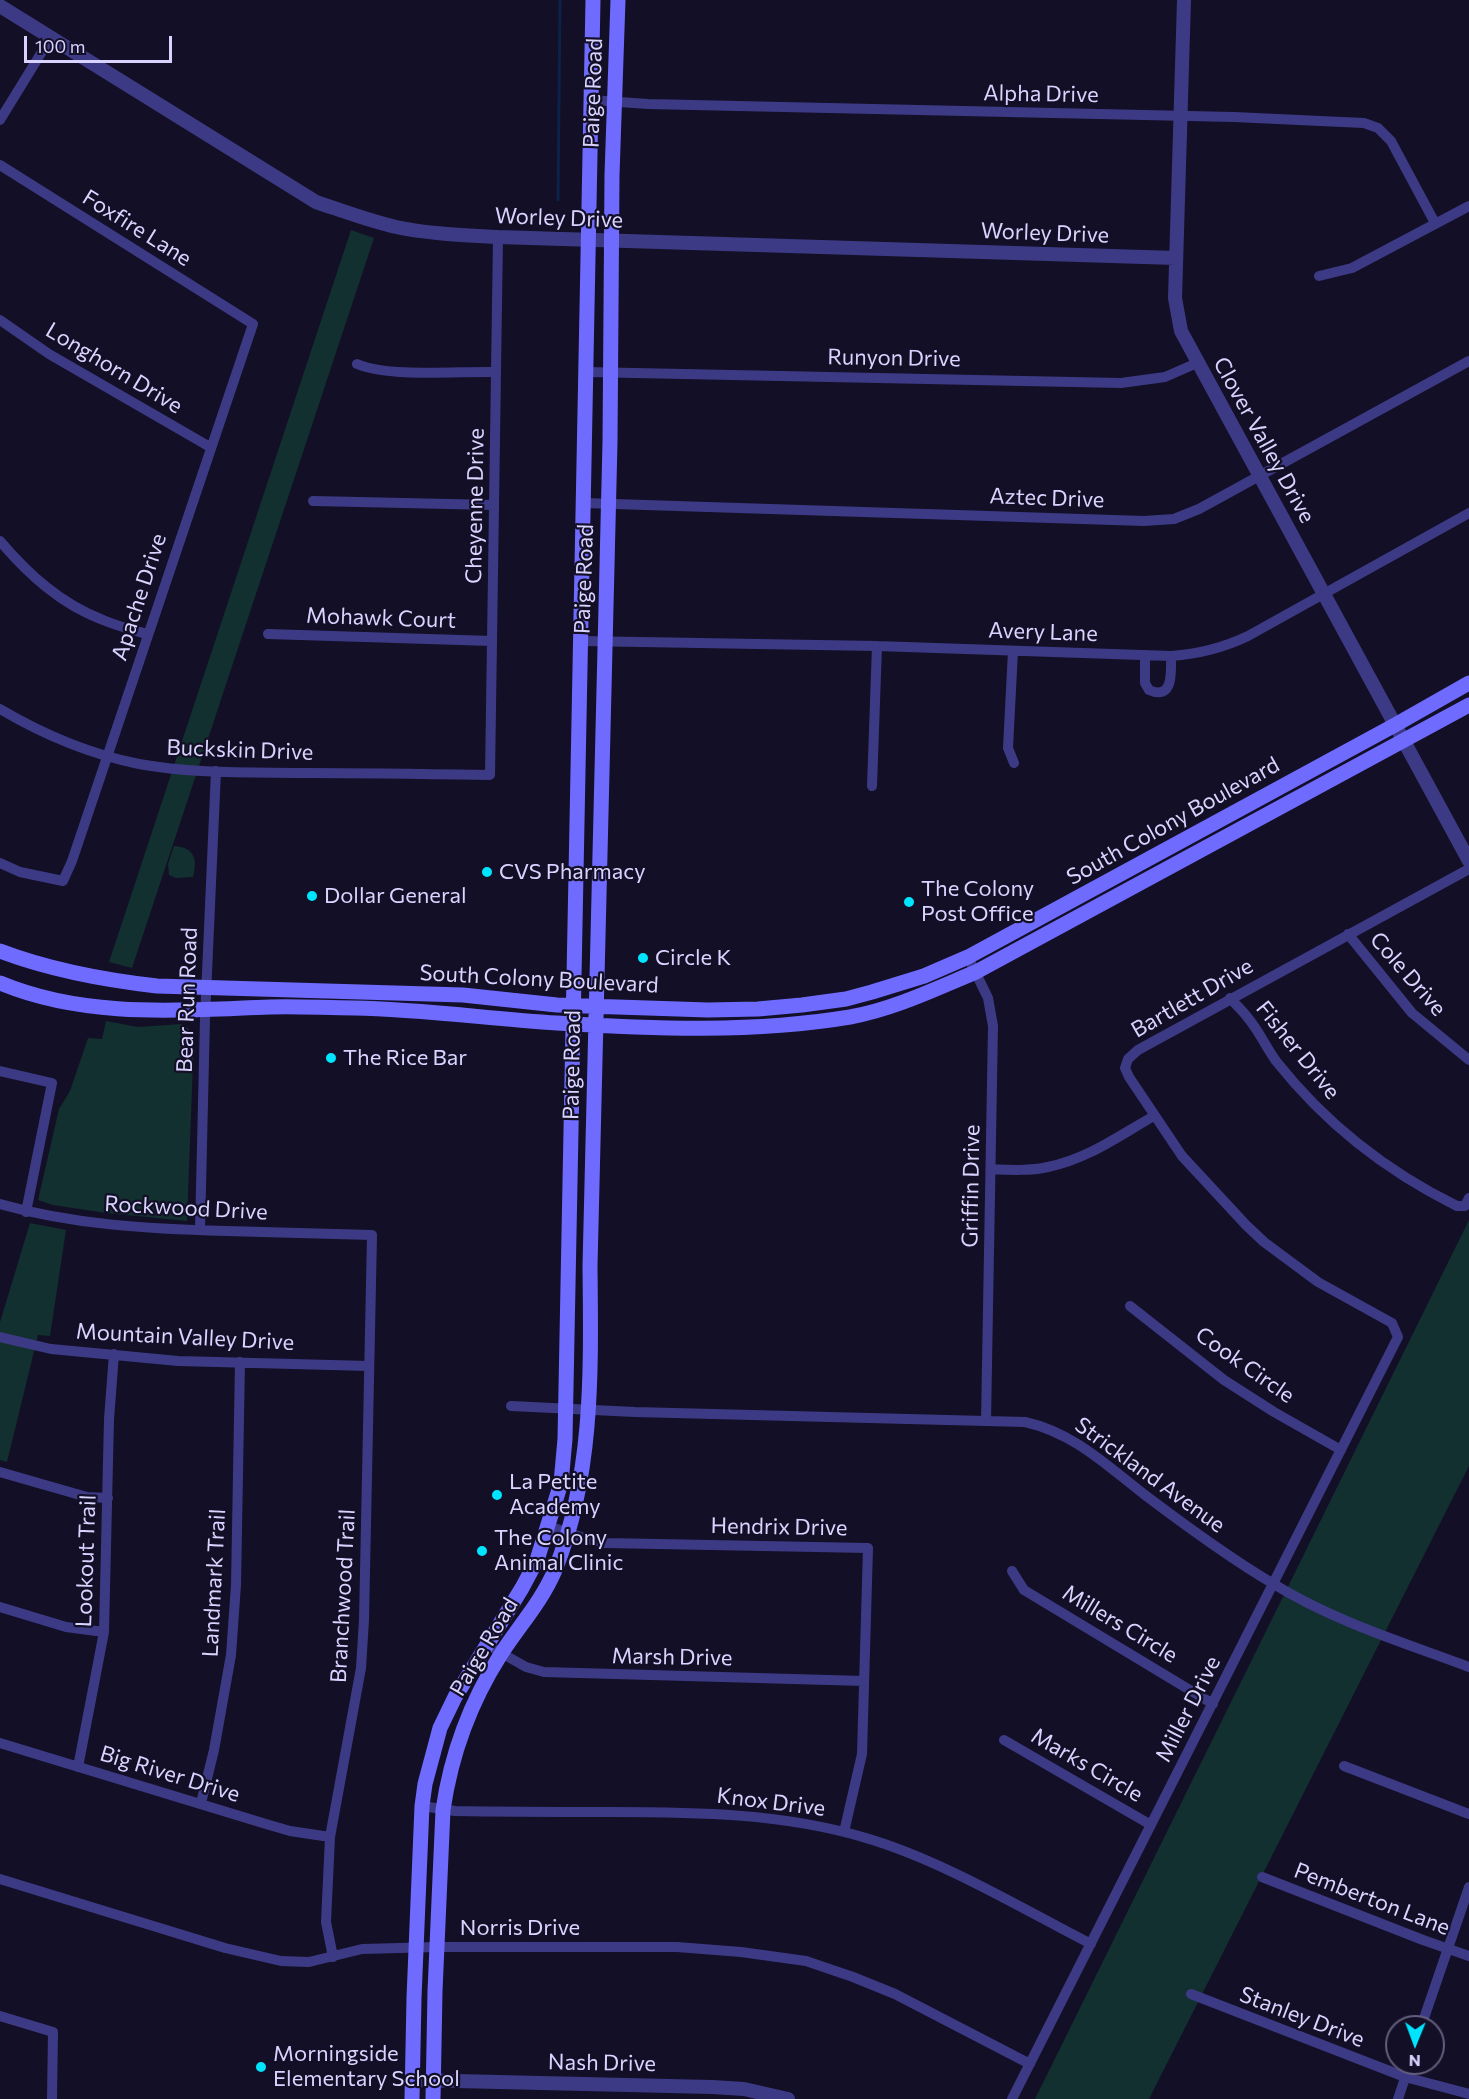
<!DOCTYPE html>
<style>
body{margin:0}
#map{position:relative;width:1469px;height:2099px;overflow:hidden;background:#130f26;font-family:Commissioner,sans-serif}
canvas{display:block}
.north{position:absolute;left:1385px;top:2015px;width:60px;height:60px;box-sizing:border-box;background:#130f26;border:2px solid #625e7d;border-radius:50%;rotate:181deg;font-size:16px;font-weight:700;line-height:24px;text-align:center;color:#d9d4ff}
.north::after{content:'';display:block;margin:auto;width:21px;height:27px;background:#00e5ff;clip-path:polygon(50% 0,100% 100%,50% 72%,0 100%)}
.scale{position:absolute;left:24px;top:36px;width:148px;height:27px;box-sizing:border-box;border:3px solid #d9d4ff;border-top:0;padding-left:8px;font-size:18px;line-height:21px;white-space:nowrap;color:#d9d4ff;-webkit-text-stroke:4px #130f26;paint-order:stroke}
</style>
<div id="map">
<canvas width="1469" height="2099"></canvas>
<div class="north">N</div>
<div class="scale">100 m</div>
</div>
<script>
const g = document.querySelector('canvas').getContext('2d');
g.lineJoin = 'round';
function fill(path, color) {
  g.fillStyle = color;
  g.fill(path, 'evenodd');
}
function strokePath(path, color, width, dash) {
  g.strokeStyle = color;
  g.lineWidth = width;
  g.lineCap = dash ? 'butt' : 'round';
  g.setLineDash(dash || []);
  g.stroke(path);
}
function label(font, color, halo, rows, align = 'center') {
  g.font = font + ' Commissioner,sans-serif';
  g.lineWidth = 4.5;
  g.setLineDash([]);
  g.textBaseline = 'middle';
  g.strokeStyle = halo;
  g.fillStyle = color;
  for (const [text, x, y, turn = 0] of rows) {
    g.save();
    g.translate(x, y);
    g.rotate((+turn || 0) * Math.PI / 180);
    g.textAlign = isNaN(turn) ? turn : align;
    if (halo) g.strokeText(text, 0, 0);
    g.fillText(text, 0, 0);
    g.restore();
  }
}
fill(new Path2D(`
 M351 230 374 238 132 968 109 962Z
 M174 846C194 847 198 859 193 877L176 878 169 875 168 864Z
 M106 1021 138 1027 181 1024 188 1028 194 1037 187 1221 106 1213 53 1205 38 1200 59 1109 70 1091 88 1038 102 1039Z
 M1469 1220V1466L1149 2099H1035Z
 M30 1223 66 1230 50 1336 38 1335 7 1462 0 1460V1322Z`), '#12302f');
strokePath(new Path2D(`
 M558 200 560 0`), '#0c2248', 3);
strokePath(new Path2D(`
 M591 100 648 104 1234 117 1364 123 1378 128 1391 141 1435 223
 M0 120 51 37
 M0 165 253 324 72 861 63 881 20 872 0 863
 M1319 276 1352 268 1469 206
 M0 320 49 354 210 447
 M357 364C391 378 458 371 496 372
 M586 372 1121 383 1165 377 1197 363
 M313 501 494 505
 M583 503 1144 521 1174 519 1199 509 1469 361
 M0 541C29 575 61 604 103 620 117 626 133 630 147 634
 M268 634 492 641
 M581 641 877 646 1171 656C1199 654 1223 648 1248 636L1469 513
 M1013 651 1008 748 1014 763
 M1145 655V683L1149 690C1174 701 1171 671 1171 656
 M0 709C44 735 89 754 139 764 194 774 252 772 308 773 368 773 429 774 490 775L498 237
 M872 786 877 646
 M1348 934 1412 1013 1469 1060
 M968 957 988 998 993 1026 986 1421
 M1230 998C1236 1005 1243 1011 1248 1018 1259 1031 1266 1047 1276 1061 1325 1123 1386 1171 1457 1206H1465L1469 1198
 M0 1071 52 1083 26 1212
 M991 1169C1010 1170 1030 1171 1048 1167 1088 1159 1120 1135 1154 1116
 M0 1204C74 1225 150 1229 226 1231 275 1232 323 1234 372 1235L364 1620 361 1668 330 1837 326 1922 333 1957
 M200 1230 205 1018 216 771
 M1130 1306 1224 1380 1274 1412 1341 1450
 M0 1337 51 1349 178 1361 369 1366
 M511 1406 635 1412 1025 1422C1074 1433 1106 1465 1145 1495 1186 1526 1228 1557 1272 1583 1333 1621 1402 1642 1469 1667
 M0 1472 87 1497 108 1498
 M548 1526 587 1539 605 1543 868 1548 862 1754 844 1832
 M1012 1571 1024 1590 1213 1704
 M0 1607 66 1627 104 1632
 M496 1650 526 1667 544 1672 864 1681
 M1004 1740 1151 1825
 M0 1743 266 1824 290 1831 330 1837
 M1344 1766 1469 1814
 M78 1767 104 1632 109 1419 114 1354
 M201 1803 214 1750 231 1655 236 1585 240 1362
 M422 1806 455 1811C506 1812 558 1812 609 1812 695 1812 783 1813 866 1838 941 1860 1021 1908 1091 1944
 M1262 1877 1423 1940 1469 1956
 M0 1879 225 1948 281 1961 309 1962 362 1949 437 1947H677L741 1952 806 1961 853 1977 895 1994 1030 2064
 M1191 1994 1405 2077 1469 2094
 M0 2016 53 2032 52 2099
 M1421 2027 1469 1887
 M1012 2099 1398 1337 1392 1323 1318 1282 1264 1242 1246 1225 1182 1156 1129 1077 1125 1068 1128 1059 1138 1050 1469 869
 M1398 2099 1410 2063`), '#3d3a85', 10);
strokePath(new Path2D(`
 M1184 0 1175 298 1181 331 1469 861
 M0 6 316 202C343 211 369 221 396 227 429 234 464 235 498 237L1176 258
 M413 2080 712 2087 744 2089 788 2099`), '#3d3a85', 14);
strokePath(new Path2D(`
 M0 951C50 970 104 980 157 986L463 995 557 1005 708 1010 758 1009 802 1005 846 999 872 992 924 976 968 957 1395 725 1469 683
 M0 983C86 1019 180 1010 270 1007 298 1006 326 1008 354 1008 422 1009 490 1019 557 1023 654 1029 754 1033 850 1017 894 1009 935 989 976 972L1469 705
 M412 2099 414 1998 422 1806 425 1784 440 1728 455 1697 522 1588 537 1560 561 1483 565 1439 593 0
 M433 2099 435 1991 443 1810C451 1755 471 1701 501 1654 519 1626 542 1601 555 1570 594 1474 591 1368 590 1266L610 442 612 175 618 0`), '#6f6bff', 15);
for (const [x, y, r, color] of [
 [487,872,6,"#00e5ff"],
 [312,896,6,"#00e5ff"],
 [909,902,6,"#00e5ff"],
 [643,958,6,"#00e5ff"],
 [331,1058,6,"#00e5ff"],
 [497,1495,6,"#00e5ff"],
 [482,1551,6,"#00e5ff"],
 [261,2067,6,"#00e5ff"]
]) {
  const dot = new Path2D();
  dot.arc(x, y, r, 0, 2 * Math.PI);
  g.fillStyle = color;
  g.fill(dot);
  strokePath(dot, '#130f26', 2);
}
label('22px', '#d9d4ff', '#130f26', [
 ["Paige Road",593,93,-88],
 ["Alpha Drive",1041,94,1],
 ["Worley Drive",559,218,2],
 ["Foxfire Lane",137,228,32],
 ["Worley Drive",1045,233,2],
 ["Runyon Drive",894,358,1],
 ["Longhorn Drive",114,368,31],
 ["Clover Valley Drive",1264,440,61],
 ["Aztec Drive",1047,498,2],
 ["Cheyenne Drive",475,506,-89],
 ["Paige Road",584,579,-88],
 ["Apache Drive",139,597,-72],
 ["Mohawk Court",381,618,2],
 ["Avery Lane",1043,632,2],
 ["Buckskin Drive",240,750,2],
 ["South Colony Boulevard",1173,821,-29],
 ["Cole Drive",1408,974,49],
 ["South Colony Boulevard",539,979,3],
 ["Bartlett Drive",1192,998,-30],
 ["Bear Run Road",187,1000,-88],
 ["Fisher Drive",1298,1050,51],
 ["Paige Road",572,1065,-89],
 ["Griffin Drive",971,1186,-89],
 ["Rockwood Drive",186,1208,3],
 ["Mountain Valley Drive",185,1337,3],
 ["Cook Circle",1245,1365,35],
 ["Strickland Avenue",1150,1475,36],
 ["Hendrix Drive",779,1527,1],
 ["Lookout Trail",86,1561,-88],
 ["Landmark Trail",214,1583,-87],
 ["Branchwood Trail",343,1596,-87],
 ["Millers Circle",1120,1624,31],
 ["Paige Road",484,1647,-59],
 ["Marsh Drive",672,1657,1],
 ["Miller Drive",1188,1709,-63],
 ["Marks Circle",1087,1765,30],
 ["Big River Drive",170,1774,17],
 ["Knox Drive",771,1802,7],
 ["Pemberton Lane",1372,1899,21],
 ["Norris Drive",520,1928],
 ["Stanley Drive",1302,2017,21],
 ["Nash Drive",602,2063,1]
]);
label('22px', '#d9d4ff', '#130f26', [
 ["CVS Pharmacy",499,872],
 ["The Colony",921,889],
 ["Post Office",921,914],
 ["Dollar General",324,896],
 ["Circle K",655,958],
 ["The Rice Bar",343,1058],
 ["La Petite",509,1482],
 ["Academy",509,1507],
 ["The Colony",494,1538],
 ["Animal Clinic",494,1563],
 ["Morningside",273,2054],
 ["Elementary School",273,2079]
], 'left');
</script>
